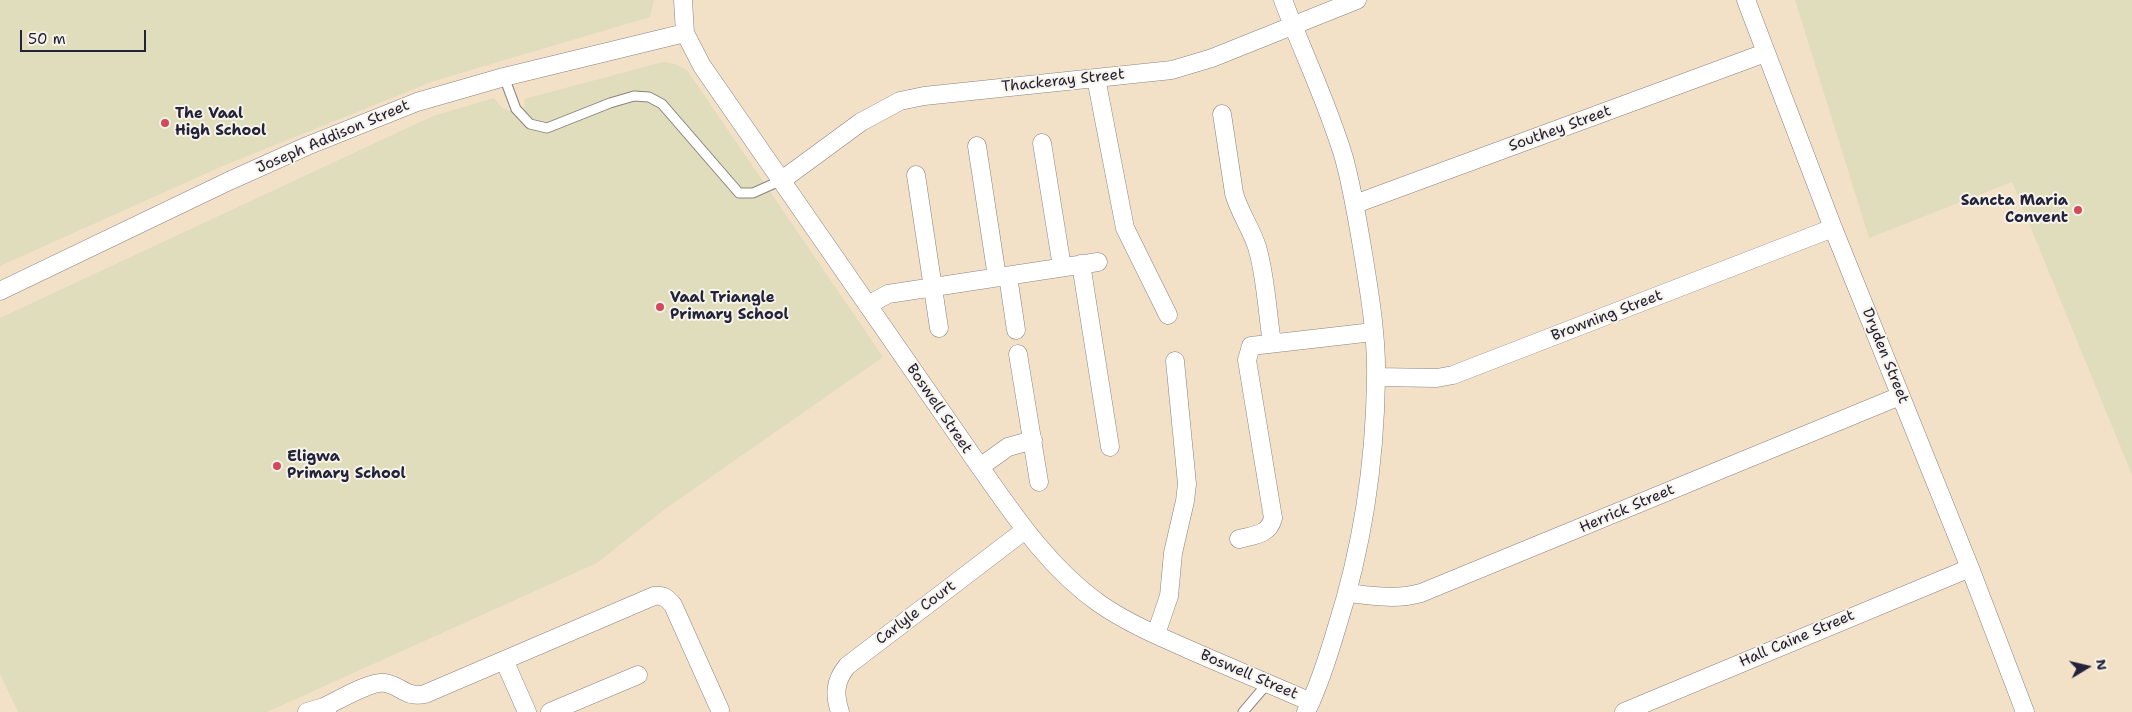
<!DOCTYPE html>
<style>
body{margin:0}
#map{position:relative;width:2132px;height:712px;overflow:hidden;background:#f3e1c7;font-family:"Shantell Sans",sans-serif}
canvas{display:block}
.north{position:absolute;left:2062px;top:642px;width:50px;height:50px;-webkit-text-stroke:4px #f7f3e8;paint-order:stroke;rotate:81deg;font-size:14px;font-weight:700;line-height:20px;text-align:center;color:#22223b}
.north::after{content:'';display:block;margin:auto;width:18px;height:22px;background:#22223b;clip-path:polygon(50% 0,100% 100%,50% 72%,0 100%)}
.scale{position:absolute;left:20px;top:30px;width:126px;height:22px;box-sizing:border-box;border:2px solid #22223b;border-top:0;padding-left:6px;font-size:15px;line-height:18px;white-space:nowrap;color:#22223b;-webkit-text-stroke:4px #f7f3e8;paint-order:stroke}
</style>
<div id="map">
<canvas width="2132" height="712"></canvas>
<div class="north">N</div>
<div class="scale">50 m</div>
</div>
<script>
const ctx = document.querySelector('canvas').getContext('2d');
ctx.lineJoin = 'round';
function paint(path, color) {
  ctx.fillStyle = color;
  ctx.fill(path, 'evenodd');
}
function strokePath(path, color, width, dash) {
  ctx.strokeStyle = color;
  ctx.lineWidth = width;
  ctx.lineCap = dash ? 'butt' : 'round';
  ctx.setLineDash(dash || []);
  ctx.stroke(path);
}
function label(font, color, halo, rows, align = 'center') {
  ctx.font = font + ' "Shantell Sans",sans-serif';
  ctx.lineWidth = 4;
  ctx.setLineDash([]);
  ctx.textBaseline = 'middle';
  ctx.strokeStyle = halo;
  ctx.fillStyle = color;
  for (const [text, x, y, turn = 0] of rows) {
    ctx.save();
    ctx.translate(x, y);
    ctx.rotate((+turn || 0) * Math.PI / 180);
    ctx.textAlign = isNaN(turn) ? turn : align;
    if (halo) ctx.strokeText(text, 0, 0);
    ctx.fillText(text, 0, 0);
    ctx.restore();
  }
}
const built = new Path2D(`
 M0,0H654L650,17L434,81L225,165L0,266Z
 M1795,0H2132V475L2012,182L1869,238Z
 M663,62L675,64L687,70L883,357L665,509L597,563L267,712H18L0,674V318L433,116L494,98L501,107L509,111L525,107L524,99Z`);
const service = new Path2D(`
 M504,77L516,109L530,124L547,128L610,103L634,96L649,97L662,104L739,193H753L782,180
 M1243,712L1267,684`);
const minor = new Path2D(`
 M683,0L685,33L702,66L980,467C1015,517 1050,569 1100,604C1132,626 1170,641 1206,657C1241,672 1276,687 1311,702
 M1283,0C1303,53 1328,104 1344,158C1352,187 1357,217 1362,247C1369,290 1377,335 1376,378C1375,464 1362,549 1336,630C1328,657 1319,686 1306,712
 M1746,0L1833,228L1970,568L2025,712
 M1096,78L1125,228L1168,315
 M1222,114L1234,193C1239,212 1251,228 1257,247C1266,277 1267,311 1272,343
 M1042,143L1062,267
 M977,146L997,277
 M916,175L939,328
 M782,180L861,122L900,101L924,96L1172,70L1212,58L1357,0
 M1355,204L1765,53
 M1081,264L1110,447
 M1008,276L1016,330
 M0,291L229,181L307,146L417,102L504,77L685,33
 M868,305L888,294L1098,262
 M1018,354L1039,482
 M1376,377L1437,378L1453,375L1833,228
 M980,467L1008,447L1033,440
 M1239,539C1254,535 1269,535 1273,518L1247,360L1251,346L1373,332
 M1348,593C1373,596 1396,600 1421,593L1900,396
 M1156,634L1169,596L1173,553L1185,501L1187,484L1175,361
 M504,660L527,712
 M324,707C337,701 372,680 385,683C402,686 405,698 425,694L654,596C664,595 667,598 673,605L720,710
 M307,712L324,707L327,712
 M550,712L638,675
 M840,712C834,694 835,681 847,666L1025,530
 M1624,712L1970,568`);
const markers = [
 [165,123,5,"#d1495b"],
 [2078,210,5,"#d1495b"],
 [660,307,5,"#d1495b"],
 [277,466,5,"#d1495b"]
];
const streetNames = [
 ["Thackeray Street",1063,81,-6],
 ["Southey Street",1560,129,-20],
 ["Joseph Addison Street",333,137,-23],
 ["Browning Street",1607,316,-21],
 ["Dryden Street",1885,356,68],
 ["Boswell Street",939,409,56],
 ["Herrick Street",1627,509,-23],
 ["Carlyle Court",916,613,-37],
 ["Hall Caine Street",1797,639,-23],
 ["Boswell Street",1249,675,23]
];
const poiNames = [
 ["The Vaal",175,114],
 ["High School",175,131],
 ["Sancta Maria",2068,201,"right"],
 ["Convent",2068,218,"right"],
 ["Vaal Triangle",670,298],
 ["Primary School",670,315],
 ["Eligwa",287,457],
 ["Primary School",287,474]
];
paint(built, '#dfddbb');
strokePath(service, '#8a8281', 11);
strokePath(minor, '#8a8281', 19);
strokePath(service, '#fff', 9);
strokePath(minor, '#fff', 18);
for (const [x, y, r, color] of markers) {
  const dot = new Path2D();
  dot.arc(x, y, r, 0, 2 * Math.PI);
  ctx.fillStyle = color;
  ctx.fill(dot);
  strokePath(dot, '#f7f3e8', 2);
}
label('15px', '#22223b', '#f7f3e8', streetNames);
label('bold 15px', '#22223b', '#f7f3e8', poiNames, 'left');
</script>
